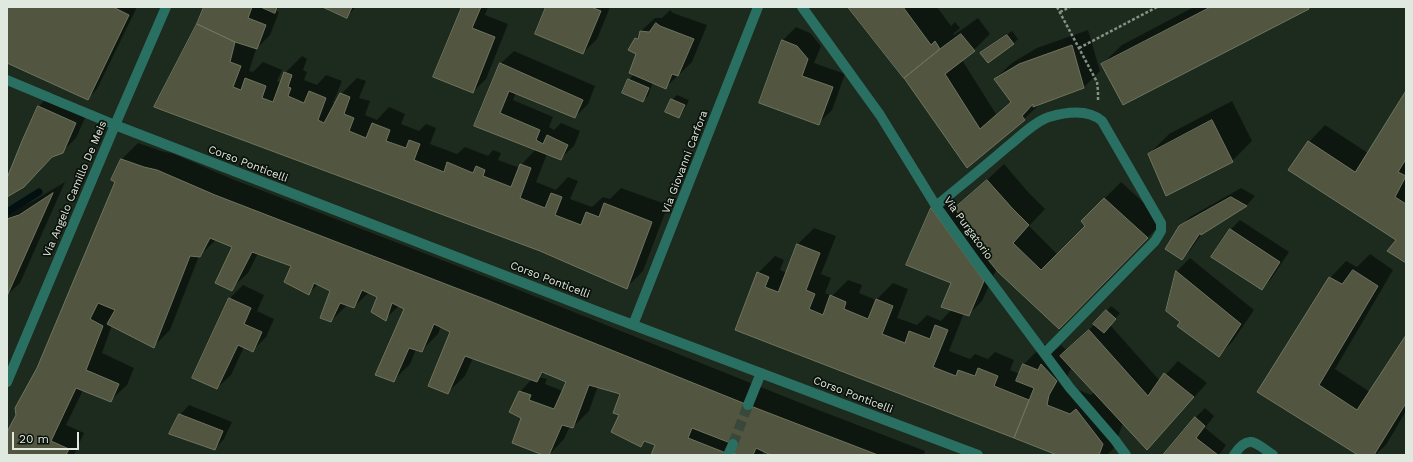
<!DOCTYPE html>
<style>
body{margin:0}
#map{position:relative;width:1413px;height:462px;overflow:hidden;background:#1c2b1d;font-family:"Work Sans",sans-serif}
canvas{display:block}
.frame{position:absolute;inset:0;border:8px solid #dfe9df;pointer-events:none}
.scale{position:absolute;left:12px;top:432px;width:67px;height:18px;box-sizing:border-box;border:2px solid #dfe9df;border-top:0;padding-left:5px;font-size:12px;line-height:14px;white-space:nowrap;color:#dfe9df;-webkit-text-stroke:3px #0b110b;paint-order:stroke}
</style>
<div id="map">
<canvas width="1413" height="462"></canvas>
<div class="frame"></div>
<div class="scale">20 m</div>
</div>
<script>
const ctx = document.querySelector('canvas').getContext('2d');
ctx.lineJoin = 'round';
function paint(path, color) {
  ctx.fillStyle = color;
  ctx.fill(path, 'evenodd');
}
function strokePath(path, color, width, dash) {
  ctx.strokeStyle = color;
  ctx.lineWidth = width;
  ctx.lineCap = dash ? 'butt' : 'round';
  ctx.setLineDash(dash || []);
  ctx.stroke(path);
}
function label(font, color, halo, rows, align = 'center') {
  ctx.font = font + ' "Work Sans",sans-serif';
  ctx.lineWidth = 3.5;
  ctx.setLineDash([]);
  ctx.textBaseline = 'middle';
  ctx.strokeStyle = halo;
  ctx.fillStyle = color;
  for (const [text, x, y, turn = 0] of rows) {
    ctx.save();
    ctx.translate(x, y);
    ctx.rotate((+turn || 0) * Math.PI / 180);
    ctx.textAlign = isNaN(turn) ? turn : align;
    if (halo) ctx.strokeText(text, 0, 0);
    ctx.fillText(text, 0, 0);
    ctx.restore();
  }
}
const shadow = new Path2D(`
 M7,7H137L97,89L88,98L7,62Z
 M205,7H279L276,11L279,12L270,35L256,49L249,71L253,72L263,62L282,70L277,81L281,83L285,73L302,56L307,59L303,70L307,72L304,80L317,85L326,75L342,81L333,103L335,104L341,94L357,78L366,81L359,98L370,101L365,115L377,120L389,107L405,114L401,124L419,131L426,124L436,128L430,144L457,154L465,147L488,156L493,150L501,153L498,160L520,168L521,165L536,149L475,126L500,64L514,51L595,86L588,104L575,117L516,93L513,100L553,117L549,127L554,130L561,123L580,131L574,146L560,159L547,154L536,182L556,190L568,177L578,181L570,199L592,207L603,197L610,199L621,188L668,205L643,271L626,288L540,250L155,107Z
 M326,7H356L347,16Z
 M463,7H488L485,15L508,24L486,79L473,92Z
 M547,7H610L597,39L583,53Z
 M849,7H937L951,26L955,22L960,28L953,34L954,35L978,18L990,34L974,50L962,60L996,114L1011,101L995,79L1012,63L1037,48L1088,30L1100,71L1084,87L1040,104L1024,119L967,167L905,77Z
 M1194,7H1310L1102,64L1122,45Z
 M670,10L673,13L707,25L692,62L666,87L653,82L648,96L643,101L629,80L634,74L638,54L629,50L641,31L655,18H662Z
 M796,27L810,33L821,46L814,63L845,74L832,110L818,124L783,40Z
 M1012,31L1018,39L1013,44L982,53Z
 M52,93L89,109L76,138L62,152L53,156L7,196V181L38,107Z
 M1406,93V262L1397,240L1309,142L1325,125L1368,153Z
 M677,95L689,100L683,112L679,117L672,100Z
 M1232,101L1252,141L1232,161L1149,154L1169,134Z
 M138,143L161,151L174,154L232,179L504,284L803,404L925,451L924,455H774L764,450L762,455H739L736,453L735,455H652L657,444L645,441L641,445L620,414L621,393L598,386L589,411L573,427L570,426L564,439L549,455H546L523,417L520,392L532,379L473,358L465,376L448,392L451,332L441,326L438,334L421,351L416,349L410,364L393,381L405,308L399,306L385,319L379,296L369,292L354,307L347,305L331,321V290L318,284L309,293L293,266L258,253L248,273L231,289L233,247L217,239L199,256L170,330L154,346L112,325L102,353L134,368L127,385L110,401L83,390L66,425L84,433L74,455H7V434L17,415L37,369L116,182L113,180L122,159ZM545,372L567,382L563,391L545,384L547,379L540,377Z
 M1004,164L1028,192L1045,209L1029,226L1058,255L1087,226L1082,221L1121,182L1164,221L1059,328L997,268L982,301L968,315L964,313L949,351L970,359L975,354L988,359L995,352L1014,360L1010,370L1020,374L1024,364L1044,344L1057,349L1061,345L1067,351L1095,324L1111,306L1120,313L1110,325L1160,381L1178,361L1207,383L1160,435L1123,423L1114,448L1107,455H1060L736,330L758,273L775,256L784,260L780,270L787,273L798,244L814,228L836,236L821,274L831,278L825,293L832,296L848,280L862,285L859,293L876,300L893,283L908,289L897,318L917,325L927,315L941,321L952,309L953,283L908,265L932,208L945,195L955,210ZM1072,367L1095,391L1091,395L1066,385L1068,374Z
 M65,182L20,283L7,295V212L33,201Z
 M1241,188L1255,196L1246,206L1203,232L1191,249L1182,259L1180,227L1190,217Z
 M1240,220L1289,252L1271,279L1262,289L1230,230Z
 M1370,254L1393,270L1335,369L1370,392L1406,337V411L1386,445L1375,455H1360L1258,391L1330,278L1346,261L1357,267Z
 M1190,258L1254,310L1232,342L1219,355L1167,310L1177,271Z
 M243,285L264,295L257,311L274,319L266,337L252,351L244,347L231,375L217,388L193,377L230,298Z
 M189,405L232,422L224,439L215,449L180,415Z
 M1205,408L1214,416L1205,428L1226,445L1219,455H1165L1195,418Z`);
const stream = new Path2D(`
 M7,212L39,192`);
const building = new Path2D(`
 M7,7H113L129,15L88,100L7,63Z
 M204,7H252L248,18L266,25L257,49L235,42L197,24Z
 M261,7H277L275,13Z
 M323,7H352L347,18Z
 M462,7H481L472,28L495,37L473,93L433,77Z
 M546,7H591L601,11L583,54L535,34Z
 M848,7H903L931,45L935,41L940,49L904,78Z
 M1211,7H1308L1309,9L1123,105L1101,64Z
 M656,23L660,26L694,39L678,76L672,74L666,89L629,73L636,54L628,50L635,38L638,39L640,31L649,32Z
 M197,24L235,42L230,62L241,66L233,87L241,90L245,78L266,86L262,98L273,102L284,72L292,75L288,87L291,88L288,96L304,103L309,91L326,98L318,120L324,123L340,93L350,97L344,114L354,118L349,131L366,138L372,123L390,130L386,141L406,148L409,140L420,144L414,160L444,172L447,162L473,173L476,166L485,170L483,176L511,187L520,164L531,168L520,198L545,208L551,193L562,197L555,215L581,225L586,212L599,217L604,203L652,222L627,289L540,251L154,107Z
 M961,34L975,51L945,74L980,129L1011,102L994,79L1019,64L1072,45L1084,88L1033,107V104L1022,116L1025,120L967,168L904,78L940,49Z
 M1007,35L1014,44L988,63L980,53Z
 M782,40L797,46L808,59L802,76L833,87L819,125L759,103Z
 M500,63L583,100L575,118L509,91L500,113L540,130L536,140L543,144L547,135L568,145L561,160L474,126Z
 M628,79L649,88L643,102L622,93Z
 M1406,91V159L1398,172L1406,176L1395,197L1406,204V263L1387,251L1396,240L1288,170L1308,141L1355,172Z
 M671,99L685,105L679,118L665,112Z
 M38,106L76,123L63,153L52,157L24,187L7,197V178L22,141Z
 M1212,120L1233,162L1166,196L1148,154Z
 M121,159L144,167L157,170L215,195L487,300L748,405L878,455H771L756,448L753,455H737L732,452L733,444L692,428L688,438L726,453V455H651L655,445L644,441L641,447L611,432L619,415L613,413L620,394L589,385L573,428L562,425L549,455H543L512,443L521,418L509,412L519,391L531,395L529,400L554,409L566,382L542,372L537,382L465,356L448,394L428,386L450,332L434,324L422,352L409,348L394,382L375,375L404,309L392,303L386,321L371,312L377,297L362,290L354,308L340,303L331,322L320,318L330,291L314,283L309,295L284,282L291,266L252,252L232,291L215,283L232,247L210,238L200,257L190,256L154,348L107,324L115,310L98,303L90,319L103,326L86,370L119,384L111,402L76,388L51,441L69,449L66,455H7V432L16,415L15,408L37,368L115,182L111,180Z
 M987,180L1012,208L1029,225L1013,243L1041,270L1085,226L1081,221L1104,198L1148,238L1059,329L998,272L985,256L955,208Z
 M53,193L7,296V219L19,215Z
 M1231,197L1247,206L1201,235L1200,233L1182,260L1165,249L1179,226Z
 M931,208L984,281L969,316L941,307L951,283L906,265Z
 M1230,229L1280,262L1262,290L1211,257Z
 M797,244L820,253L806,290L815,294L809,309L823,315L830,295L846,302L844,309L868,319L876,299L893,306L882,334L905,343L909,331L930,339L935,325L948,330L933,367L956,376L958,370L975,376L978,368L998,376L994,386L1029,400L1014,438L735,330L757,272L769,277L765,287L778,292Z
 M1353,270L1378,286L1319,385L1357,410L1406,335V403L1374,455H1358L1257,392L1329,277L1342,284Z
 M1176,271L1241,324L1219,357L1177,326L1180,322L1166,311Z
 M229,298L251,308L244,324L262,332L253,352L238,345L217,389L192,378Z
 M1106,310L1116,319L1104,333L1093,324Z
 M1089,330L1148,396L1164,373L1194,397L1147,450L1060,356Z
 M1023,364L1038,370L1041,364L1057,381L1049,395L1047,405L1070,414L1076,409L1103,444L1099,455H1057L1014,438L1034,388L1016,381Z
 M179,414L223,431L215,450L169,434Z
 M1195,417L1205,426L1196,438L1218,455H1163Z`);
const minorTunnel = new Path2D(`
 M733,444L748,405`);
const path = new Path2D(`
 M1057,7L1097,82L1098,91V100
 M1060,12L1070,7
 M1079,48L1157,7`);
const service = new Path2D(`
 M7,80L115,125
 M936,206C960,186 984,167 1007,147C1020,137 1034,122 1049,117C1066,112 1088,109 1102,121L1161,223V231L1155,241L1045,353`);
const minor = new Path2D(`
 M802,7L880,115L936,206L974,259L1070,388L1115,440L1126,455
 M115,125L604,314L978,455
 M633,325L758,7
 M748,405L761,373
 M728,455L733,444
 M1234,455C1249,432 1256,444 1273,455`);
const tertiary = new Path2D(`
 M7,382L115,125L166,7`);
const streetNames = [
 ["Via Giovanni Carfora",685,162,-69],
 ["Corso Ponticelli",248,164,21],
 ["Via Angelo Camillo De Meis",75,189,-67],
 ["Via Purgatorio",968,228,54],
 ["Corso Ponticelli",550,280,21],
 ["Corso Ponticelli",853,395,21]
];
paint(shadow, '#0007');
strokePath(stream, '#031012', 7);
paint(building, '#525540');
strokePath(building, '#70745e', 1);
strokePath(minorTunnel, '#39483a', 10, [10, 5]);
strokePath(path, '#859186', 2.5, [3, 2]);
strokePath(service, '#2a7062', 10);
strokePath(minor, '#2a7062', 10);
strokePath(tertiary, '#2a7062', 10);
label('11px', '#dfe9df', '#0b110b', streetNames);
</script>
